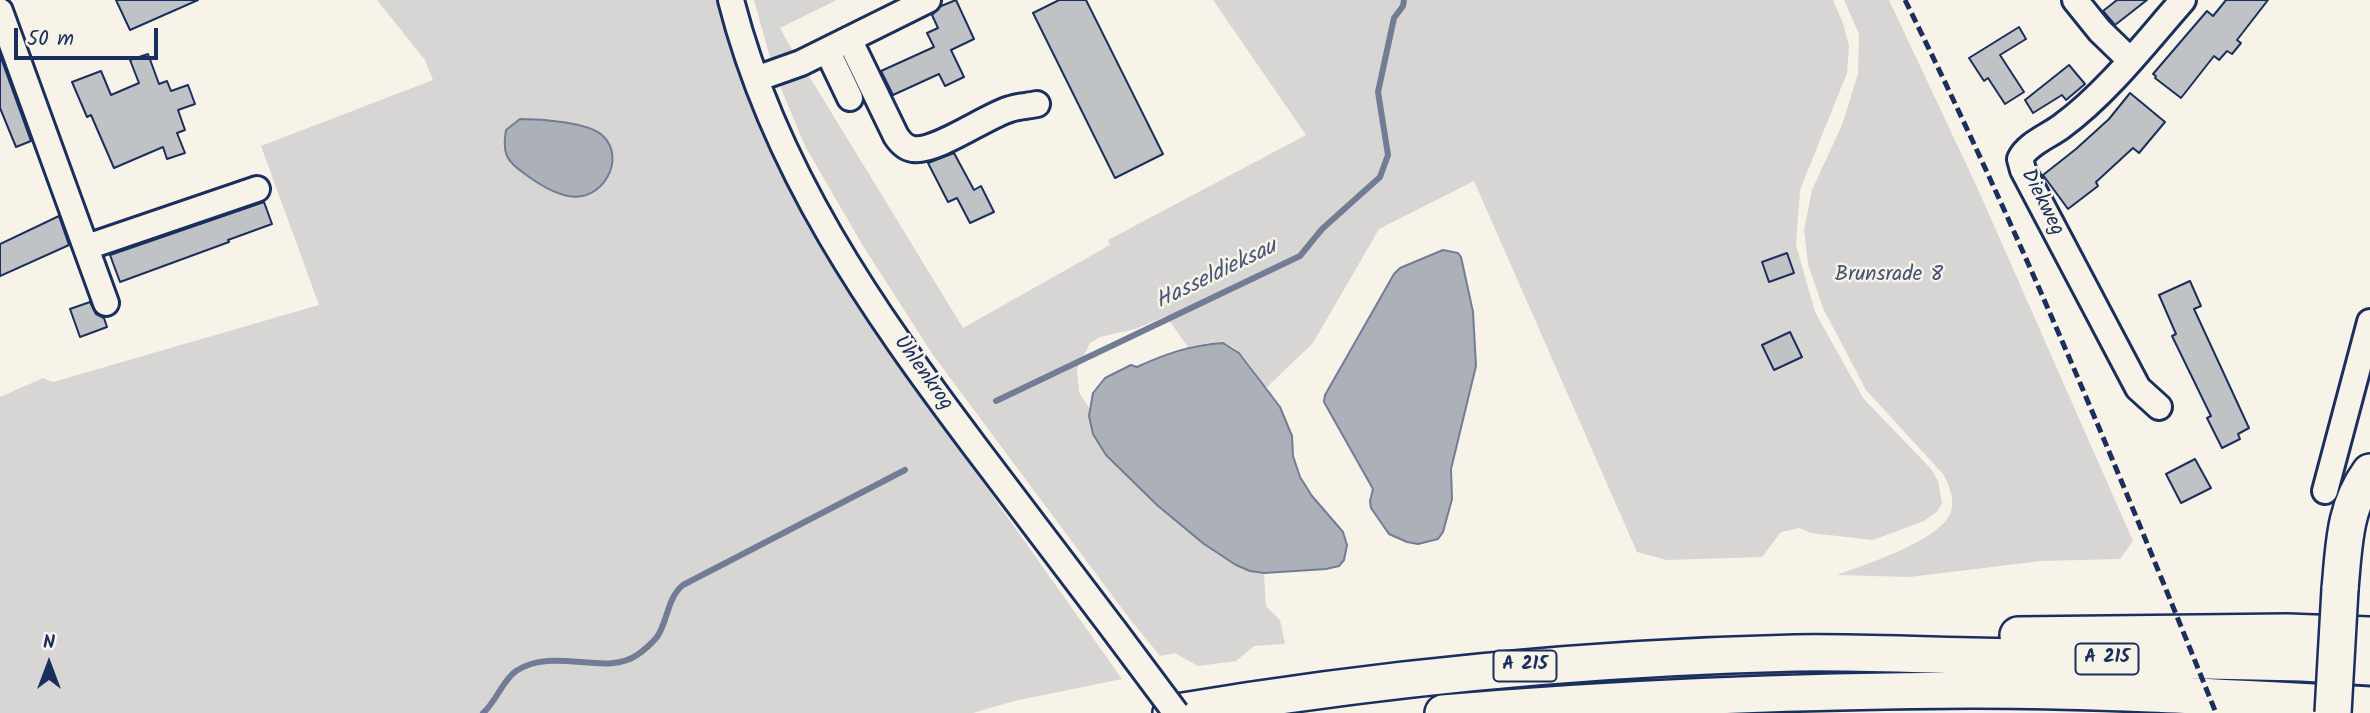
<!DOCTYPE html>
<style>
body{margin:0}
#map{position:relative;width:2370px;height:713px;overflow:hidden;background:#f7f3e8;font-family:Kalam,sans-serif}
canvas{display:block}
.north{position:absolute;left:14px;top:629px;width:70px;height:70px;-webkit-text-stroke:5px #f7f3e8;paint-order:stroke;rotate:0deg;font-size:19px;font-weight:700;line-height:28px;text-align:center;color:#1b2f5e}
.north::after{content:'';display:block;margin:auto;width:24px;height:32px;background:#1b2f5e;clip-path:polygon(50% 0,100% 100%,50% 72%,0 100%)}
.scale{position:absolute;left:14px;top:28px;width:144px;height:32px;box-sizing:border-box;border:4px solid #1b2f5e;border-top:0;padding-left:9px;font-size:21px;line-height:24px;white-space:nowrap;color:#1b2f5e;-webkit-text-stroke:5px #f7f3e8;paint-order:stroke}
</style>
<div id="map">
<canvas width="2370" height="713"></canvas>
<div class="north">N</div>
<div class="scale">50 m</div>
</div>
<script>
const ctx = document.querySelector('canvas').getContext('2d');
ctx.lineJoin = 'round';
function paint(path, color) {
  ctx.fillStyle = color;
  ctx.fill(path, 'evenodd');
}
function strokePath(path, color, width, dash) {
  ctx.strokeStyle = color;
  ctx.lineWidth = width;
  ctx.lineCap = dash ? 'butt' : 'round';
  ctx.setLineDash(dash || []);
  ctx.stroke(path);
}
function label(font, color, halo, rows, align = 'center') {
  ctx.font = font + ' Kalam,sans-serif';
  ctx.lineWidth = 5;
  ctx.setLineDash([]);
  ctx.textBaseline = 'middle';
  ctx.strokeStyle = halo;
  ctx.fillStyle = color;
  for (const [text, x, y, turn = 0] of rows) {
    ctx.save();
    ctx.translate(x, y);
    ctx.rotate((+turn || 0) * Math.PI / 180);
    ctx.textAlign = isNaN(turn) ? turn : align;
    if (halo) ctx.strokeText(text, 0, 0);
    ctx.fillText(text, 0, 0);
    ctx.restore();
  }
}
const green = new Path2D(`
 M377,0H718C745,103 792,204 849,293L1122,679L1014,701L973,713H0V397L43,378L53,382L319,305L261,146L433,80L425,60ZM541,119L536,182L511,164L503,146Z
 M754,0H837L780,28L796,57L771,61Z
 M1213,0H1833L1843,23L1849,46L1847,73L1800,190L1796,245L1815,312L1863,398L1931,469L1938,481L1942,503L1937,512L1924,521L1873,540L1811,533L1799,528L1781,532L1762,557L1667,560L1637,552L1474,181L1379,229L1313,343L1266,388C1255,374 1242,346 1222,343C1212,342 1198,345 1188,347L1166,316L1135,329L1100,337L1090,343L1077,369L1079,392L1089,408L1093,434L1106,455L1157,505L1204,544L1236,565L1250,571L1264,573L1266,606L1280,620L1285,644L1254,646L1236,661L1198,666L1175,653L1160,656L1129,618L933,355L863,246L805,146L780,86L806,71L963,328L1110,245L1108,240L1306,135Z
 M1844,0H1889L1977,187L2133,541L2120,559L2041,561L1910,577L1837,575C1864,565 1943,540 1951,511C1955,499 1949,485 1943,474L1866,390L1823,308L1808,264L1804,230L1812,190L1842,125L1858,74L1859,34Z`);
const water = new Path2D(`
 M520,119C540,119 589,122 603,136C627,159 602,203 568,196C554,193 537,183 525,174C506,161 502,153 506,130Z
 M1443,250L1458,253L1461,257L1473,312L1476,366L1451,469L1452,499L1443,532L1438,539L1418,544L1407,542L1389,534L1371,508L1370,501L1373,489L1324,402L1325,395L1394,274L1400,268Z
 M1223,343L1239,353L1280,407L1292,436L1293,456L1300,477L1312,496L1343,532L1347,545L1344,560L1339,566L1326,569L1264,573L1250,571L1236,565L1204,544L1157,505L1106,455L1093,434L1089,416L1093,393L1105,378L1131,365L1137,367C1165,354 1191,345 1223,343Z`);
const stream = new Path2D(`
 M996,401L1300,256L1322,229L1380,177L1388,155L1378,92L1394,18L1403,6L1404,0
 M483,713C496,702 502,681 516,671C553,646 606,677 637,655C643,651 652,643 657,637C668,621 667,598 683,585L905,470`);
const building = new Path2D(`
 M116,0H198L130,30Z
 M956,0L974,39L951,50L964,77L945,86L939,74L893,95L881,71L934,47L927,33L938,28L932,15L941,6Z
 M1059,0H1086L1163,154L1115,178L1033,13Z
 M2117,0H2147L2115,25L2103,11Z
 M2226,0H2268L2237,40L2241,43L2232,54L2227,51L2219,60L2214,56L2181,98L2155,78L2156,76L2153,74L2207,11L2213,16Z
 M2019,27L2026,39L2000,55L2024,92L2005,104L1988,78L1984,81L1969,58Z
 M148,54L159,84L167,81L171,91L188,85L195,104L178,110L185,130L177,133L185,153L167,159L163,147L114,168L91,115L87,117L72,82L101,71L111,95L139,83L130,60Z
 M0,55L31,141L16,147L0,108Z
 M2069,65L2085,84L2066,100L2062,95L2033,113L2025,100Z
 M2130,93L2165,122L2139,153L2133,148L2096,182L2098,186L2068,209L2043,175L2076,149L2109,119Z
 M954,153L974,190L981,186L994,212L970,223L957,198L948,202L928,163Z
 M264,202L272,224L228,240L229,242L120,282L110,255Z
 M59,216L69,245L0,276V244Z
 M1787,253L1794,273L1769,282L1762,262Z
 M2190,281L2201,306L2194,309L2249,428L2238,434L2240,439L2222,448L2207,418L2211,416L2172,336L2176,334L2159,295Z
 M90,302L96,314L104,318L107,327L80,337L70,309Z
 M1790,332L1802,357L1774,370L1762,345Z
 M2195,459L2211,488L2181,503L2166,474Z`);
const minor = new Path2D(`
 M731,0C774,170 872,310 976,448C1022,508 1068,569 1114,630
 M2075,0L2100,31L2130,60
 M0,11L106,303
 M849,39L896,136C900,142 905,148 913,149C935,153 986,116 1010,109C1018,106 1029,106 1037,104
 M827,50L850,98
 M756,79L801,63L928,0
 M87,247L257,189
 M2159,407L2138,388L2023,170L2020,159C2027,144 2049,136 2062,126C2108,92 2145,43 2183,0
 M2325,491L2370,322`);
const highway = new Path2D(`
 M2340,589C2344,546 2344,507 2370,472
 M2018,635L2287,632L2370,635
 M1171,713C1378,678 1584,658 1795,653C1854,652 1913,655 1972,656C2082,659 2192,661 2302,663L2370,667
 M1443,713C1619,698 1796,691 1973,690C2105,690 2238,698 2370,705`);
const rail = new Path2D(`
 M1905,0C2020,232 2119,472 2216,713`);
const minorBridge = new Path2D(`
 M1114,630L1176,713`);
const highwayBridge = new Path2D(`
 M2333,713L2340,589`);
const shields = [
 [2107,659,63],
 [1525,666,63]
];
const shieldNames = [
 ["A 215",2107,659],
 ["A 215",1525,666]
];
const streetNames = [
 ["Diekweg",2041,203,63],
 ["Uhlenkrog",922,374,54]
];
const parkNames = [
 ["Brunsrade 8",1889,276]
];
const waterNames = [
 ["Hasseldieksau",1217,276,-26]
];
paint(green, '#d7d6d4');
paint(water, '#acb0b9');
strokePath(water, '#727c95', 2);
strokePath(stream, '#727c95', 6);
paint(building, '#c0c3c5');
strokePath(building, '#1b2f5e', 2);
strokePath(minor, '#1b2f5e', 30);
strokePath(highway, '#1b2f5e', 40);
strokePath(minor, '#f7f3e8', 24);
strokePath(highway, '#f7f3e8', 35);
strokePath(rail, '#1b2f5e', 5, [10, 5]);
strokePath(minorBridge, '#1b2f5e', 30, []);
strokePath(highwayBridge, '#1b2f5e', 40, []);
strokePath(minorBridge, '#f7f3e8', 24);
strokePath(highwayBridge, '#f7f3e8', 35);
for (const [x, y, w] of shields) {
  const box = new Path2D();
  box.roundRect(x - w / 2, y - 15.5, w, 31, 5);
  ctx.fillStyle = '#f7f3e8';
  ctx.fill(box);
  strokePath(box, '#1b2f5e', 2);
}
label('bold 19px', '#1b2f5e', null, shieldNames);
label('21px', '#1b2f5e', '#f7f3e8', streetNames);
label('21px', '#415076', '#f7f3e8', parkNames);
label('italic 23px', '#465679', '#f7f3e8', waterNames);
</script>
